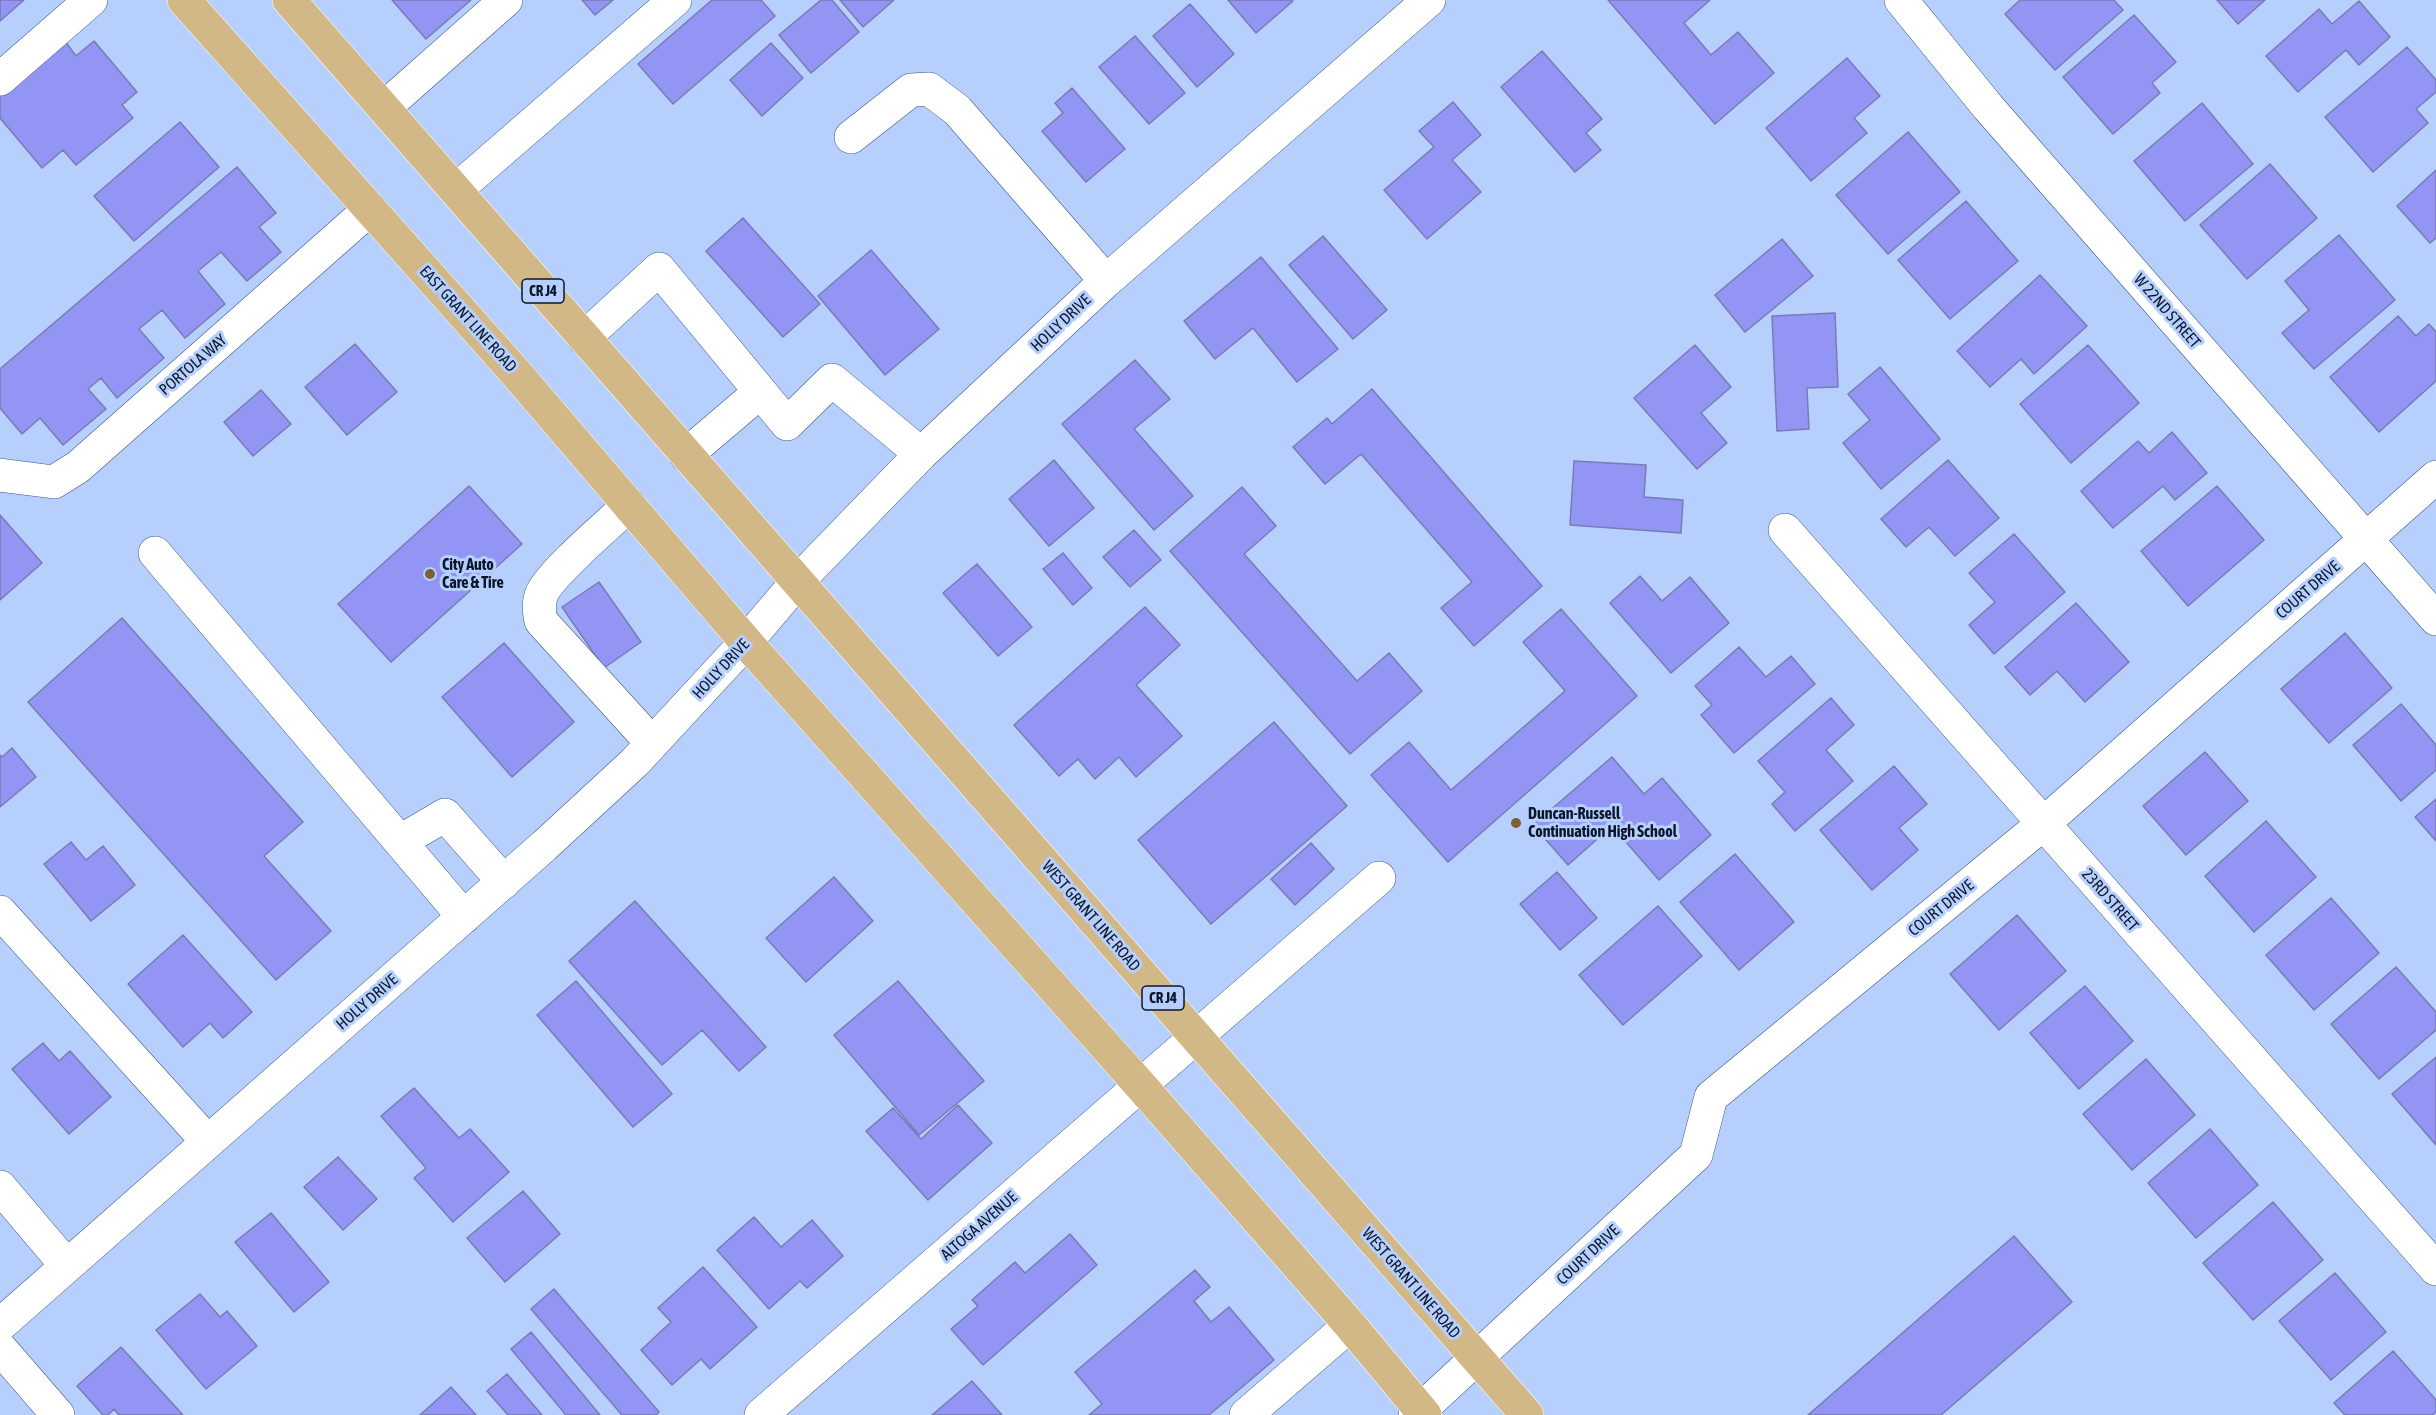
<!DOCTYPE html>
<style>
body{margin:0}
canvas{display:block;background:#b6cffc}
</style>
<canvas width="2436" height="1415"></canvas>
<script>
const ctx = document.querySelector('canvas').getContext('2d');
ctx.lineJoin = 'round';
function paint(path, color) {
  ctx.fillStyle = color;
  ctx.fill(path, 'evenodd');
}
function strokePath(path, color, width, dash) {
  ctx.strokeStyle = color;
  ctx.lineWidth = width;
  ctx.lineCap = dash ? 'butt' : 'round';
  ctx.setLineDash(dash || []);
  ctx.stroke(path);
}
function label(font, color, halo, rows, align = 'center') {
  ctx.font = font + ' "Asap Condensed",sans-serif';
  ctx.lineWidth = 6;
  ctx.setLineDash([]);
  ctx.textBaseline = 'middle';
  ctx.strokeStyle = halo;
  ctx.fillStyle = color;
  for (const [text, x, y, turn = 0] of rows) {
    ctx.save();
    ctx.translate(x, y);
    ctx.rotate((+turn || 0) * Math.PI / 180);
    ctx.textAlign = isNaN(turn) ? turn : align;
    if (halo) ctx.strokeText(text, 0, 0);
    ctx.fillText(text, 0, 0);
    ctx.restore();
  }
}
const building = new Path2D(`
 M0,0H24L0,21Z
 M392,0H471L426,39Z
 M582,0H613L595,15Z
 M712,0H761L775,16L673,104L638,64Z
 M821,0H832L859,32L811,73L779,35Z
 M840,0H894L863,27Z
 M1228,0H1292L1293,1L1256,33Z
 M1608,0H1710L1684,23L1711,55L1738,32L1774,73L1715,124Z
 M2020,0H2114L2123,10L2055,70L2005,14Z
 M2217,0H2265L2238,24Z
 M2359,1L2390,37L2359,65L2346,50L2298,92L2266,56L2319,9L2332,24Z
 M1190,4L1234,54L1197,87L1153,36Z
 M2134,15L2176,62L2152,83L2160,93L2113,134L2063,77Z
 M1135,36L1185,93L1149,124L1099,67Z
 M65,41L76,56L94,41L137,92L122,105L133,118L76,165L63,150L42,168L0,118V95Z
 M771,43L803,78L762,116L730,80Z
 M2407,47L2436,80V92L2416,109L2428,123L2373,172L2325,117Z
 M1542,51L1602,119L1586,133L1601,150L1575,172L1501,87Z
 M1847,58L1880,96L1854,118L1867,133L1811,181L1766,128Z
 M1072,88L1125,149L1086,182L1042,131L1063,113L1055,103Z
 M1453,102L1481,135L1452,160L1481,192L1427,239L1384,190L1434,147L1419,131Z
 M2202,103L2253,164L2185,221L2134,161Z
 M180,122L219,167L134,241L94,196Z
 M1908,132L1960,192L1888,254L1836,195Z
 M2270,164L2317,218L2247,279L2200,225Z
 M237,167L276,213L259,227L281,252L247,281L221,252L198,271L225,304L185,338L162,310L139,329L164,358L117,398L101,378L88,389L106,409L63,445L40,418L22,434L0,408V369Z
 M2436,170V238L2430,243L2397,206Z
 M1966,201L2018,261L1950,319L1898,260Z
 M743,218L820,304L783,337L706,251Z
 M2339,235L2395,300L2314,369L2282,333L2309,310L2285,281Z
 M1323,236L1387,310L1353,339L1289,265Z
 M1782,239L1813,276L1745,332L1715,295Z
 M871,250L939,329L885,375L818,296Z
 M1261,257L1338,349L1297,382L1253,328L1215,359L1184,321Z
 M2040,275L2087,326L2034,374L2021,359L1990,387L1957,351Z
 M1835,313L1838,387L1807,388L1809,429L1777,431L1772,316Z
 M2398,316L2416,336L2429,324L2436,332V381L2379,432L2330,377Z
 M355,344L397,392L347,435L305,387Z
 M1695,345L1731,387L1701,413L1727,443L1697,469L1634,398Z
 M2088,345L2139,403L2071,463L2020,404Z
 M1135,360L1170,399L1134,429L1193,496L1154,530L1062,424Z
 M1880,367L1940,439L1881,489L1843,443L1870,420L1848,394Z
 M1372,389L1542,586L1474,646L1441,608L1472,582L1361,454L1325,484L1293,447L1327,418L1332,424Z
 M261,390L291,424L253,456L224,422Z
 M2172,432L2207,473L2175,500L2163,486L2113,528L2081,491L2138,441L2149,453Z
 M1054,460L1094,508L1049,546L1009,499Z
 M1948,460L1999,518L1955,556L1929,527L1906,547L1881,519Z
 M1574,461L1646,465L1644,497L1683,500L1681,533L1570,525Z
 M469,486L522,544L391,662L338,604Z
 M2217,486L2264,540L2188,606L2141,551Z
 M1242,487L1276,526L1244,554L1357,681L1389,653L1422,691L1350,754L1170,551Z
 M0,515L42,563L0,600Z
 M1134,530L1161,560L1130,587L1103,557Z
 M2014,534L2065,592L1994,654L1969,625L1995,602L1969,573Z
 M1063,553L1092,588L1073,605L1043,569Z
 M977,564L1032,627L998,656L943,593Z
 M1640,576L1662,601L1690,577L1729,623L1671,673L1610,603Z
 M599,582L641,642L604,668L562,607Z
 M2076,603L2129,662L2085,702L2057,671L2030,695L2005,667Z
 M1145,607L1180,645L1136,685L1182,736L1136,777L1119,757L1095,779L1078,759L1059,776L1014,725Z
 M1561,609L1637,696L1448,862L1371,775L1409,742L1451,790L1565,691L1523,642Z
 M122,618L303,822L264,856L331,931L276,980L28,702Z
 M2345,633L2392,688L2329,743L2281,689Z
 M504,643L574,722L512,777L442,697Z
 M1739,647L1766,677L1791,656L1815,684L1734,753L1701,715L1712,705L1695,686Z
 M1831,698L1854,725L1826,750L1853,781L1795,831L1772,804L1785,792L1758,761Z
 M2401,704L2436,745V770L2401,801L2353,745Z
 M1274,722L1347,806L1211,924L1138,840Z
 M12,748L36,777L0,807V755L2,757Z
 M2205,752L2248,801L2186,855L2143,806Z
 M1612,757L1644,794L1662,778L1711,835L1659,880L1612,826L1568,865L1533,825Z
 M1894,766L1927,804L1899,828L1918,850L1872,890L1820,830Z
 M2436,799V841L2415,817Z
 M2266,821L2316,877L2254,932L2205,876Z
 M71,842L86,860L103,846L135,885L91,921L44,864Z
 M1311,843L1334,869L1295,905L1271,879Z
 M1735,854L1794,922L1739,970L1680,902Z
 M1557,872L1597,918L1560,950L1520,904Z
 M834,877L873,921L806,982L766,938Z
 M2331,898L2379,953L2314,1010L2266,955Z
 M635,901L766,1047L739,1071L702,1030L662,1065L569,961Z
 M1658,906L1702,956L1623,1025L1579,975Z
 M2017,915L2066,971L1999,1030L1950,974Z
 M183,935L252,1012L223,1038L210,1023L183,1047L128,984Z
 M2396,967L2436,1012V1030L2379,1079L2331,1024Z
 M576,981L672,1094L633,1127L537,1015Z
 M898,981L984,1081L919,1135L834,1035Z
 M2085,986L2133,1041L2079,1089L2030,1033Z
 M43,1043L59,1061L70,1051L111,1097L69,1134L12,1069Z
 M2436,1057V1145L2392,1094Z
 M2146,1059L2195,1115L2132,1170L2083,1114Z
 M414,1088L459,1138L470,1129L509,1172L453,1222L414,1178L426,1168L381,1116Z
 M958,1105L992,1143L928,1200L866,1131L893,1108L921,1139Z
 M2210,1129L2258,1185L2196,1238L2148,1183Z
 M338,1157L377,1199L343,1230L304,1187Z
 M523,1191L560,1234L505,1282L467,1238Z
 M2273,1202L2323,1260L2253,1320L2203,1263Z
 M271,1213L329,1282L294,1312L235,1242Z
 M754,1217L781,1247L812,1220L843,1256L807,1288L800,1281L769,1309L717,1250Z
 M1070,1234L1097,1265L983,1365L951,1329L978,1306L972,1300L1015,1262L1025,1273Z
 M2014,1236L2072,1302L1941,1415H1808Z
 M703,1267L757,1327L710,1369L701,1359L672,1385L641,1350L671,1322L658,1308Z
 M1195,1270L1210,1287L1194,1301L1211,1322L1229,1307L1274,1360L1209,1415H1089L1102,1404L1075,1372Z
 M2335,1273L2386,1332L2331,1380L2279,1321Z
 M554,1289L659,1412L656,1415H622L531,1309Z
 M200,1294L220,1317L227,1311L257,1346L206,1389L156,1330Z
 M531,1332L600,1415H566L511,1349Z
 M121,1347L183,1415H119L114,1409L108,1415H103L77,1386Z
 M2393,1351L2436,1400V1412L2432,1415H2345L2334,1403Z
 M507,1374L542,1415H508L487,1391Z
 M972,1381L1002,1415H932Z
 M451,1387L476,1415H420Z`);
const minor = new Path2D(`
 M1901,0L1988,107L2436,619
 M0,79L91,0
 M384,108L506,0
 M851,137L911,90L929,89L957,110L1106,281
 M456,190L675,0
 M584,338L659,269L787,424L832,380L921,454
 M686,455L760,392
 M0,475L54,482L78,467L370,209
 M629,505C608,525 554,570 542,593C538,603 539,611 541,621L652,743
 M1785,530L2436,1269
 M155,553L464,917
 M401,841L445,815L504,882
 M0,912L208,1142
 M0,1187L67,1266
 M0,1325L544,846L635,762L746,642L797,582L921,454L1106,281L1429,0
 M0,1348L58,1415
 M761,1415L1379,878
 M1246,1415L1350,1325
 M1415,1415L1696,1155L1711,1097L2043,824L2436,477`);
const major = new Path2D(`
 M184,0L515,372L746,642L1141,1086L1350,1325L1425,1415
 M289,0L1527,1415`);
const markers = [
 [430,574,6,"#7b6133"],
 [1516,823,6,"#7b6133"]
];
const shields = [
 [543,291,42],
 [1163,998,42]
];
const shieldNames = [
 ["CR J4",543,291],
 ["CR J4",1163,998]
];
const streetNames = [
 ["W 22ND STREET",2167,311,49],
 ["EAST GRANT LINE ROAD",468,319,48],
 ["HOLLY DRIVE",1061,323,-43],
 ["PORTOLA WAY",193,365,-41],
 ["COURT DRIVE",2308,590,-41],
 ["HOLLY DRIVE",721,669,-47],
 ["23RD STREET",2110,900,49],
 ["COURT DRIVE",1941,908,-39],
 ["WEST GRANT LINE ROAD",1091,916,49],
 ["HOLLY DRIVE",367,1002,-41],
 ["ALTOGA AVENUE",979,1226,-41],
 ["COURT DRIVE",1588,1255,-43],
 ["WEST GRANT LINE ROAD",1411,1283,49]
];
const poiNames = [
 ["City Auto",442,565],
 ["Care & Tire",442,583],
 ["Duncan-Russell",1528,814],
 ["Continuation High School",1528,832]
];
paint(building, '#9395f4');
strokePath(building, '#797bb4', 1.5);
strokePath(minor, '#3b5687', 34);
strokePath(major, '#fff', 34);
strokePath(minor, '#fff', 33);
strokePath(major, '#d1b886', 33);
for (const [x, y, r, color] of markers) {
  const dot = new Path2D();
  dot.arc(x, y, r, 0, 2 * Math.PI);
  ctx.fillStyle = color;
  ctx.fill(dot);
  strokePath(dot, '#b6cffc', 2);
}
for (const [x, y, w] of shields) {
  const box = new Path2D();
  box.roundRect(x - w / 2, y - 12, w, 24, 4.5);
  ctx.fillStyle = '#b6cffc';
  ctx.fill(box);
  strokePath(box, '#0b162a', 1.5);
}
label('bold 15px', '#0b162a', null, shieldNames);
label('16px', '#0b162a', '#b6cffc', streetNames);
label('bold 16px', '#0b162a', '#b6cffc', poiNames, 'left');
</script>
